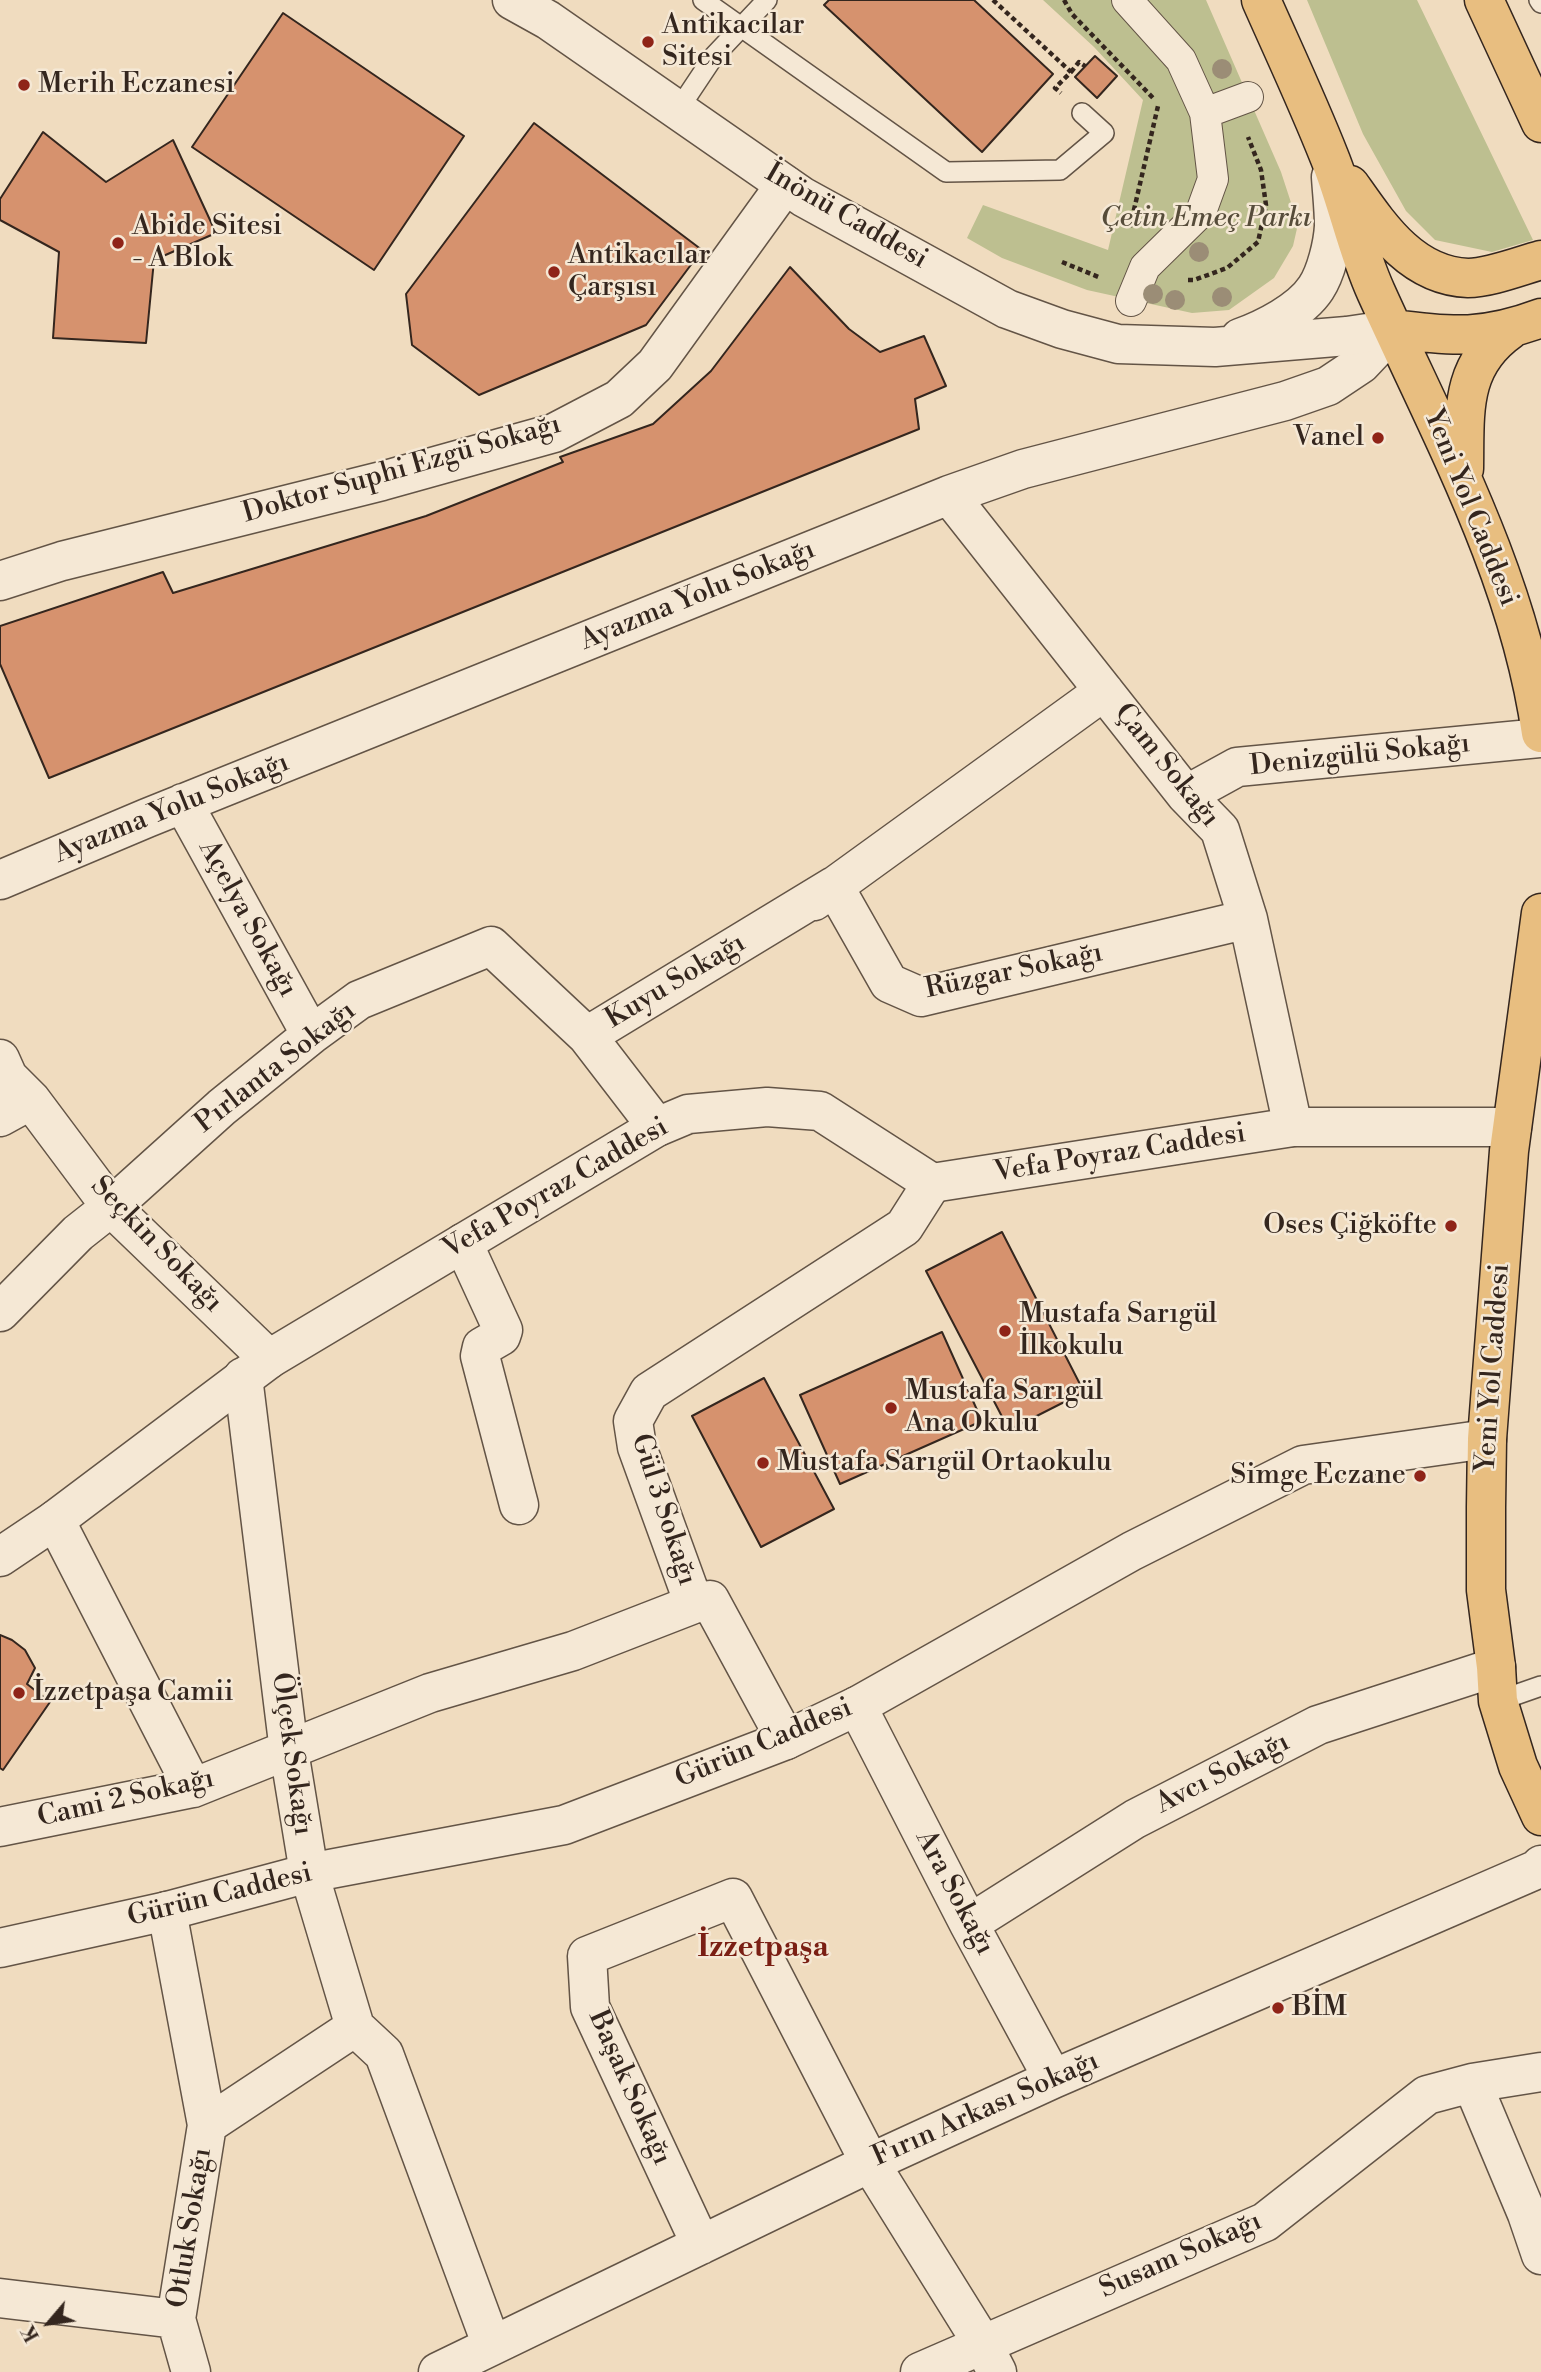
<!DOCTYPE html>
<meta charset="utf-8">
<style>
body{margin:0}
#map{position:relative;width:1541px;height:2372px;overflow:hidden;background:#f0dcbf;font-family:"Libre Bodoni",serif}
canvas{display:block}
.north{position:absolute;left:14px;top:2288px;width:70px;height:70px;-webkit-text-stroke:5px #f5e8d5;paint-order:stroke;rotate:241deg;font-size:19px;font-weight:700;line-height:28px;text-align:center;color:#34261e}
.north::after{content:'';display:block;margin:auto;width:24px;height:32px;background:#34261e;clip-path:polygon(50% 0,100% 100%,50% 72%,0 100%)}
</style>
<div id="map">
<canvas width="1541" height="2372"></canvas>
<div class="north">K</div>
</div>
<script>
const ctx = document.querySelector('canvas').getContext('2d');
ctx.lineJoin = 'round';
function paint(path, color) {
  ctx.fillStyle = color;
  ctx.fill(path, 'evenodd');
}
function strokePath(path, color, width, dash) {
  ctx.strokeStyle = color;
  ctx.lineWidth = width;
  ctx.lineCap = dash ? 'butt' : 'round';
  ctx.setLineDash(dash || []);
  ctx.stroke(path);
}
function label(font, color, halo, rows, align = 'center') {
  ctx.font = font + ' "Libre Bodoni",serif';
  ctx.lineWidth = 5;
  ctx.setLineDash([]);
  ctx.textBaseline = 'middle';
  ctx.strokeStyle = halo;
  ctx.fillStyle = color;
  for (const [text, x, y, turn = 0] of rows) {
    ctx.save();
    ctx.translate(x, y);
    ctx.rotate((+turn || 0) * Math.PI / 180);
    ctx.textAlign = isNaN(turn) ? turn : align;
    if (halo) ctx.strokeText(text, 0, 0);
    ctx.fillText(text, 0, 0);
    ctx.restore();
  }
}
const green = new Path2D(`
 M1043,0H1206L1281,172L1298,224L1293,246L1274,278L1229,310L1192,313L1087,290L1002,258L967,238L983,205L1108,250L1143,100L1094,47Z
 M1307,0H1417L1533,240L1492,252L1435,240L1406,211L1363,134Z`);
const building = new Path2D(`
 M829,0H974L1053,74L982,152L824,5Z
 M283,13L464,136L374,270L192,147Z
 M1095,56L1117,76L1097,98L1075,77Z
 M534,123L702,250L646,325L479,395L412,345L406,294Z
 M43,132L106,182L173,140L216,233L154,260L146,343L53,338L59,252L0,220V199Z
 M790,267L849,329L880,352L924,336L946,386L915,399L919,429L49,778L0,664V626L163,572L173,593L426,516L563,462L560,457L653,424L711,371Z
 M1002,1232L1084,1392L1009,1430L926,1271Z
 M942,1332L982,1421L840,1484L800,1395Z
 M764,1378L834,1509L761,1547L692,1416Z
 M0,1635L12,1640L25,1650L35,1668L27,1684L50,1702L3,1770L0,1768Z`);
const path = new Path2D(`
 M993,0L1071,72L1055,88L1061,93
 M1064,0L1072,14L1154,99
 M1071,72L1079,62L1085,66
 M1130,227L1158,106
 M1062,262L1101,278
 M1188,280H1194L1227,268L1258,242L1266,205L1261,170L1248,137`);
const service = new Path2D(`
 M703,0L946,172L1060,170L1104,133L1082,113
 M1539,0L1541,3
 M678,110L714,56L767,0
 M1498,1701L1541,1686`);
const pedestrian = new Path2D(`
 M1127,0L1181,60L1205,113L1213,179L1201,212L1145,267L1131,301
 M1205,113L1248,97`);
const minor = new Path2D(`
 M949,495L1186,795L1220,830L1248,919L1293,1127
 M0,581L62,561L382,481L554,433L619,399L655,365L785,185
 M1186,795L1237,767L1541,738
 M183,803L311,1035
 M0,880L147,818L949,495L1023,469L1285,401L1328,386L1361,364L1394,329
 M814,901L1104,691
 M587,1036L834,886L889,983L921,997L1248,919
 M0,1059L8,1077L31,1100L111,1207L269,1359
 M0,1117L31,1100
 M463,1243L503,1330L501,1336L482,1347L480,1356L519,1505
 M0,1312L78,1233L111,1207L222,1107L311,1035L359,1000L491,946L587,1036L657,1127
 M243,1377L289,1751L309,1873L355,2027L384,2054L492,2346
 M55,1520L193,1788
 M857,1706L969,1924L1053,2079
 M786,1740L710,1600L694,1604L637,1447L633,1421L649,1392L904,1227L932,1183
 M0,1827L193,1788L430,1693L573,1651L694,1604
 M167,1911L207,2125L176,2319L191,2372
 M969,1924L1135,1819L1318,1725L1496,1667
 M1472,2083L1527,2214L1541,2255
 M207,2125L355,2027
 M701,2245L590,2007L587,1956L733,1898L870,2163L982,2343L997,2372
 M0,2298L176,2319
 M438,2372L870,2163L1053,2079L1540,1868L1541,1865
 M920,2372L1265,2222L1427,2095L1472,2083L1541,2072`);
const tertiary = new Path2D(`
 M512,0L548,20L803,197L1007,309L1062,329L1118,344L1215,347L1347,336L1394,329
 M1240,338C1265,329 1301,311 1316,288C1326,273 1333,244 1334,226C1334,210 1332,193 1331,177
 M0,1557L55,1520L269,1359L657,1127L688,1114L767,1107L820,1111L932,1183L1293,1127H1512
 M0,1948L167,1911L309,1873L564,1825L786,1740L857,1706L1132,1551L1303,1465L1487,1439`);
const primary = new Path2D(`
 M1261,0C1284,52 1308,103 1329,156C1347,200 1356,248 1376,292C1440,434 1519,576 1541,733
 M1350,185C1379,226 1411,276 1468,278C1489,278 1520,266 1541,260
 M1394,329C1453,337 1485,339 1541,318
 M1464,469C1465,413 1459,366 1510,330
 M1541,913L1509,1151L1487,1439L1486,1507V1590L1496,1667L1498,1701L1518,1766L1541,1816`);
const trunk = new Path2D(`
 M1484,0L1541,123`);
const trees = [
 [1222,69],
 [1199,252],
 [1153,294],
 [1222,297],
 [1175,300]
];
const markers = [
 [648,42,7,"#8f2418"],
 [24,85,7,"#8f2418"],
 [118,243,7,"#8f2418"],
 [554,272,7,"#8f2418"],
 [1378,438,7,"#8f2418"],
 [1451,1226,7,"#8f2418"],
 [1005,1331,7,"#8f2418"],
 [891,1408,7,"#8f2418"],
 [763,1463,7,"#8f2418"],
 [1420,1476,7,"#8f2418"],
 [19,1693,7,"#8f2418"],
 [1278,2008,7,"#8f2418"]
];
const poiNames = [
 ["Antikacılar",662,26],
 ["Sitesi",662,58],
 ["Merih Eczanesi",38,85],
 ["Abide Sitesi",132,227],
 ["- A Blok",132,259],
 ["Antikacılar",568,256],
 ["Çarşısı",568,288],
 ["Vanel",1364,438,"right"],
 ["Oses Çiğköfte",1437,1226,"right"],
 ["Mustafa Sarıgül",1019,1315],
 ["İlkokulu",1019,1347],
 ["Mustafa Sarıgül",905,1392],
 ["Ana Okulu",905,1424],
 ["Mustafa Sarıgül Ortaokulu",777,1463],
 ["Simge Eczane",1406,1476,"right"],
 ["İzzetpaşa Camii",33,1693],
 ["BİM",1292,2008]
];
const streetNames = [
 ["İnönü Caddesi",846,217,30],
 ["Doktor Suphi Ezgü Sokağı",402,470,-16],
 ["Yeni Yol Caddesi",1470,508,68],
 ["Ayazma Yolu Sokağı",698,596,-22],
 ["Denizgülü Sokağı",1360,756,-6],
 ["Çam Sokağı",1166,766,51],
 ["Ayazma Yolu Sokağı",172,809,-22],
 ["Açelya Sokağı",247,919,61],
 ["Rüzgar Sokağı",1014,972,-12],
 ["Kuyu Sokağı",676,982,-31],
 ["Pırlanta Sokağı",276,1068,-38],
 ["Vefa Poyraz Caddesi",1120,1154,-9],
 ["Vefa Poyraz Caddesi",556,1189,-30],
 ["Seçkin Sokağı",156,1245,46],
 ["Yeni Yol Caddesi",1494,1368,-86],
 ["Gül 3 Sokağı",663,1510,72],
 ["Gürün Caddesi",764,1744,-23],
 ["Ölçek Sokağı",291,1754,82],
 ["Avcı Sokağı",1223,1774,-27],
 ["Cami 2 Sokağı",126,1799,-13],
 ["Ara Sokağı",954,1893,62],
 ["Gürün Caddesi",220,1896,-14],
 ["Başak Sokağı",629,2088,66],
 ["Fırın Arkası Sokağı",986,2110,-24],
 ["Otluk Sokağı",191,2228,-81],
 ["Susam Sokağı",1181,2256,-24]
];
const parkNames = [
 ["Çetin Emeç Parkı",1206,219]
];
const neighbourhoodNames = [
 ["İzzetpaşa",763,1949]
];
paint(green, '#bdbf90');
paint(building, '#d6926e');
strokePath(building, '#34261e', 2);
strokePath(service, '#635446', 22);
strokePath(pedestrian, '#635446', 32);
strokePath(minor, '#635446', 41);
strokePath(tertiary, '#635446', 41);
strokePath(primary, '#34261e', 41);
strokePath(trunk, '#34261e', 41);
strokePath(path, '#34261e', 4.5, [5, 3.5]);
strokePath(service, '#f5e8d5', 19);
strokePath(pedestrian, '#f5e8d5', 30);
strokePath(minor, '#f5e8d5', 38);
strokePath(tertiary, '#f5e8d5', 38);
strokePath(primary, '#e8be80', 38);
strokePath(trunk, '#e8be80', 38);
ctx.fillStyle = '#9b8d76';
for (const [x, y] of trees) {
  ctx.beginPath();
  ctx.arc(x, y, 10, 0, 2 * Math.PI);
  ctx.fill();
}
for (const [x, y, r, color] of markers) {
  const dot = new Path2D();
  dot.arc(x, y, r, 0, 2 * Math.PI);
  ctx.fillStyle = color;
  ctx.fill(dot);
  strokePath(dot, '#f5e8d5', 2.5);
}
label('28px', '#34261e', '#f5e8d5', poiNames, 'left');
label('28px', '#34261e', '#f5e8d5', streetNames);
label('italic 28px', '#564c3a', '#f5e8d5', parkNames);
label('bold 30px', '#7a1f14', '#f5e8d5', neighbourhoodNames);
</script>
